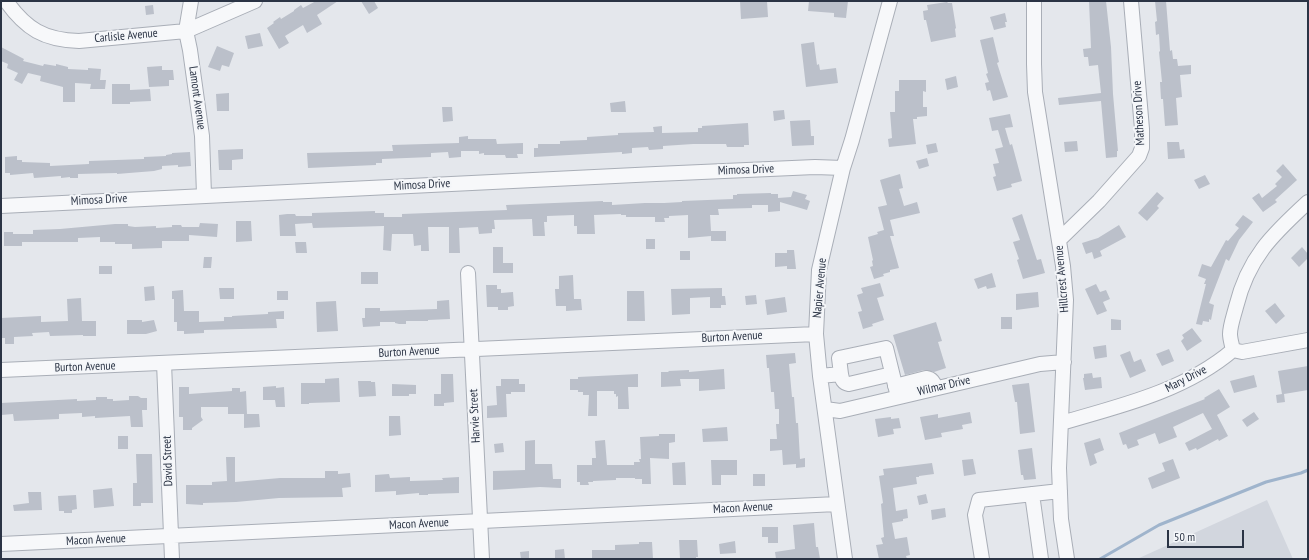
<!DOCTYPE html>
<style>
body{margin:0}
#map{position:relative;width:1309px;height:560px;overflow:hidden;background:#e4e7ec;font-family:"PT Sans Narrow",sans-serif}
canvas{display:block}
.frame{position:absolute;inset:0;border:2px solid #2b3445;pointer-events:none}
.scale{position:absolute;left:1167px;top:530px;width:77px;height:18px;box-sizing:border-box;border:2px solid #2b3445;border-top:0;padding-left:5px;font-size:12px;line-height:14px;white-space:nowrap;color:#2b3445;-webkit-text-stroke:3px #f4f6f9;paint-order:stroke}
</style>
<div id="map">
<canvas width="1309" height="560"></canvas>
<div class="frame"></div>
<div class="scale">50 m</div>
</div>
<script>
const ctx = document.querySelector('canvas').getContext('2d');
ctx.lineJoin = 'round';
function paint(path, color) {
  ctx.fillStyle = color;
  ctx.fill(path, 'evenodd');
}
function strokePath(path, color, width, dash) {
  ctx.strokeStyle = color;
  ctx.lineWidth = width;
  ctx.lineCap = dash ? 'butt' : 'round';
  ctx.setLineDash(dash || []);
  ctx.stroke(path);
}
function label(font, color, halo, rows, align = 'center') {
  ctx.font = font + ' "PT Sans Narrow",sans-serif';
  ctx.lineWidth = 4;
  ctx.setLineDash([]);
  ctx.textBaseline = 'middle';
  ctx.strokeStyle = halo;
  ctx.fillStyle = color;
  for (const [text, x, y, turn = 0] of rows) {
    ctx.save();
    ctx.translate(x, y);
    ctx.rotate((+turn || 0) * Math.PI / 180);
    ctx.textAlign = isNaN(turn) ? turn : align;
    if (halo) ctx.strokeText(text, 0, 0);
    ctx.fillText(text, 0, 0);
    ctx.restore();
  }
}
const built = new Path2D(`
 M1267,500L1293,559H1137Z`);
const stream = new Path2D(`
 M1100,559L1159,525L1266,482L1301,473L1308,470`);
const building = new Path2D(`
 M316,1H338L317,15L322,24L307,33L303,25L285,36L289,43L279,49L267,28L274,23L273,22L280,17L281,19L294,11V10L301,5L303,8Z
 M361,1H374L378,8L369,14Z
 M740,1H767L768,17L741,19Z
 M809,1H848L846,18L834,17V13L808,11Z
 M1089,1H1106L1111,47L1113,94L1118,151H1117V157L1106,158L1101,101L1059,105L1058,98L1101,93L1098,65L1089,66L1088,57H1084L1083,49L1091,48Z
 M1155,1H1166L1170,51L1172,50L1173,59H1177L1178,66L1191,65V74L1180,75L1182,97L1176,98L1178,125L1165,126L1163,99H1161L1160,82H1162L1159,52L1160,51L1159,34L1156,35L1155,22L1157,21Z
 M947,2L948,3H952L956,28L955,29L956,37L931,42L926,20H924L923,11L928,10L927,5Z
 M153,5L154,14L146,15L145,6Z
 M1005,13L1007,22H1005L1006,27L994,30L990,17Z
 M260,33L263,46L248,49L245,36Z
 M993,37L999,62L997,63L1008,97L993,101L990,90L987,91L985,83L989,82L986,74L988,73L980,40Z
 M814,42L817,65L819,64L820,70L836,68L838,83L806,87L801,44Z
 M217,46L234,53L229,67L222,65L220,71L208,67Z
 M1,47L24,59L23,61L43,66L44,64L56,66V64L68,67V69L88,70V68L101,69L100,80H106L105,89H90L91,84L75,83V102H63V87L40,81L41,76L28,73L22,84L14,80L18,73L7,68L8,64L1,61Z
 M162,66V70H173L174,80H169V86L149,87L147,67Z
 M956,76L958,87L947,90L945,79Z
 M899,80H926V92L923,91V107H927V116L917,117V119H913L916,144L889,147L888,139L892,138L890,112H895V91H899Z
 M112,84H130V90L150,89L151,101L130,102V104H112Z
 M229,93V111H217L216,94Z
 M625,101L626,112H611L610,103Z
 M442,107H452L453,121L443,122Z
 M784,110L785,119L774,121L773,111Z
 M1010,114L1013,127L1005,128L1010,145L1012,144L1022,181L1011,184L1012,187L997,191L993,177L996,176L993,164L999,163L995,149L1003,147L998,130L992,131L989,118Z
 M810,120L811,136H814V145L792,146L790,121Z
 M748,123L749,145H744V147H727L726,144H693L663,146V149L649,150L648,147L632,148V153L622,154V152L534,157V148H538V144H560V141L587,140V137L618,135V133L654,132L653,127L662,126V133L698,132V128H702V126Z
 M468,136V139H496L497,144L523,143V154H517L518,158H506L505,155H484V153L479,154V151H461V157L449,158L448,152L431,153V157L382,159V163H376V165L308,168L307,153L393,151L392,145L459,143V137Z
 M1077,141L1078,151L1065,152L1064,142Z
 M1167,142H1179L1180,150L1184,149L1185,158L1168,159Z
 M936,143L938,152L928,154L926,145Z
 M243,149V159L232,160V170H219L218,150Z
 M190,152L191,166L178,167V165L162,166V169L154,171L129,173L117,174V173L78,174V178H70V177L61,178V176L34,178L33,173L10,175V173H5V157L17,156V160H22V162L50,163V166L89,164V161L144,159V157L166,156V155L172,154V153Z
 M927,158L929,166L919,169L916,161Z
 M1283,164L1297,180L1275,200L1277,202L1263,212L1252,198L1259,193L1262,198L1277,186L1275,184L1282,177L1276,171Z
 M900,174L903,188L899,189L904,206L917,202L920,213L890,220L894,236H890L899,268L890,270V272L883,274L884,276L874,279L870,267L873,266L872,261L873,260L868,237L878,234L877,232L884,230L878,207L887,205L880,180Z
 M1205,175L1210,184L1199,189L1194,180Z
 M793,191L807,195L805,199L810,201L807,210L780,202V211L768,212V205H752V208L718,209L719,215H710L711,231H726V241H711V236L688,238V215L669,216V218H664L665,222H655V217H626V215H621V214L594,215L595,234H577V226H574V215L547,216V222H544L545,236H533L532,219L494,220L495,229H492V233L479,234L478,227L459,228L460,253H449V227H428L429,251H421V245L414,246L413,234H392L391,251L383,250L384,226L313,228L312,223L295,224L296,236H280L279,215L287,214H295L296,216H312V213L375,211V213H384V217H402V214L507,210L506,205L603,201V202H612V205L645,203H664L682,202V201L733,199V195H737V194L771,193V194H778V198L791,197Z
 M1157,192L1164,198L1157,206L1159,208L1147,221L1138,213Z
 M1022,214L1037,260L1041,259L1045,273L1023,279L1017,260L1019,259L1013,242L1020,240L1012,218Z
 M1243,215L1253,222L1239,240L1229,261L1226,259L1209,303L1214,305L1211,320L1209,319V322L1203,321L1202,325L1196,324L1206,284H1204L1206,279L1198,276L1202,264L1211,267L1226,240L1228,241L1239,228L1235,225Z
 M236,221H251L252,241L236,242Z
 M200,223L218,224L217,237L189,235V241H162V248L132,249V244H115V242H100V237L78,238V242H22V246H4V232H13V234H33V230L60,229L115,224H128V226L135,227L156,226V228L172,227V225H181L182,227H199Z
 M1119,225L1126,237L1100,251L1102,256L1094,259L1092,252L1086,254L1082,243L1098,238Z
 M646,239H655V249H646Z
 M295,242H306L307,253H296Z
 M493,247H503V263H513V273H493Z
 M1302,247L1308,254V258L1299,267L1291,258Z
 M787,250H794L796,269H787V266L775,267V253H787Z
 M680,251H690V260H680Z
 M204,257H212L211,268H203Z
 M99,266H112V274H99Z
 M361,272H378V284H361Z
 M992,273L996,287L987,289L986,286L978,289L974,279Z
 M573,275L574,299H581L582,310L566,311V306H556L555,289H559V276Z
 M880,283L884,296L877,298L884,320L872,324L873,326L863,329L858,312L862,311L857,295L863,293L861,288Z
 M1096,284L1100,292L1106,290L1110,299L1103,302L1107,311L1097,315L1085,289Z
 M486,285H497V289H501V293L513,292L514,306L508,307V310H498V307H487Z
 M154,286L155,300L145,301L144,287Z
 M219,288H234V299H220Z
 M722,288V296H725L726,305H721V308H710V297L690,298V314L672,315L671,289Z
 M183,290L184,311H199V322L224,321V317H232V316L268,314V312L284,311V319H276L277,328L204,330V333L184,334V331H177V322H174V299H172V291Z
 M277,291H288V300H277Z
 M627,291H644L645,321H627Z
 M1038,292L1039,307L1016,310V294Z
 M756,295L757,304L746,305L745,296Z
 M785,297L787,312L767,315L765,300Z
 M81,298L82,321H96V336H83V335L50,336L49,332L32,333L33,336L14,337V344H5V338H1V318L41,316V322L68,321L67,299Z
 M449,300L450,319L428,320V321H406V324H399L395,323V322H380V326L363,327L362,318H365V308H380V311L437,309V301Z
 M336,301L338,331L317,332L316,302Z
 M1275,303L1285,316L1276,324L1265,311Z
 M1001,317H1012V329H1001Z
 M1111,319L1121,320V330H1111Z
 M127,320H142V322L154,320L157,331L146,334H127Z
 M936,322L942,341L938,342L946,368L934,372L924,370L905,375L893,335Z
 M1192,328L1202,341L1187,351L1181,341L1184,338L1182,335Z
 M1106,345L1107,357L1095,359L1093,347Z
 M1169,349L1174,361L1162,366L1156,354Z
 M1130,351L1134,362L1141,359L1146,371L1130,378L1120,355Z
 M795,353L796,363L789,364L792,397H794L796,423H798L800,459L805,458V467L796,468V464L783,465L782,450L770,451V439H777L776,424H779V409H775L774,392H771L769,368H767L766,355Z
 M1308,366V390L1284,394L1285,402L1277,403L1276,395L1282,394L1278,371Z
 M724,369L725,389L699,391V379H680L681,386L661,387V372H669L668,371L689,370V372Z
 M1092,373L1093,378L1101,377L1102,388L1085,390L1083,378H1084V374Z
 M441,374H453L454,402L444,403V406H434V394H441Z
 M638,374V387H628L629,409H618V396L616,397V394H614V391H597V416H588L589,395H583V392H578V390H570V379H578V377Z
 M1254,375L1257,387L1234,393L1230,381Z
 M339,378L340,402L309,403V404H301V383H325V379Z
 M501,379H519V384H525V392H511V394H506L507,417L487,418V406L497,405L496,386H501Z
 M358,381H371V382H375L376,396L359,397Z
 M1029,383L1035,432L1020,434L1017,402H1015L1012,385Z
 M392,384L416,385V394H409V396H392Z
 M276,386V388L284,387L285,407H276L275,400H263V387Z
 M179,387H189V394L232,391V388H240V392L246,391L247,414H228V407H201V417L203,420L192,428V430H183V417H179Z
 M1219,389L1230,407L1217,415L1228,436L1219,441L1218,439L1197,450L1196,448L1189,451L1185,443L1212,429L1203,413L1173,427L1177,437L1159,444L1155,433L1137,440L1139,445L1128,449L1126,444L1123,445L1119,433L1205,399L1204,398Z
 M129,396H138L141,398H147V410H142L143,427H131L130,416L95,418V416L82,417V413L59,414V419L14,421L13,414L1,415V403L77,399V401L96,400V397H107V399H113V401L129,400Z
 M970,412L972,423L962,425L963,429L941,433L942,437L925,440L920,417L938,414V418Z
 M1254,412L1259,419L1247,427L1242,420Z
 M244,414H259L260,427L244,428Z
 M389,416H400L401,435L389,436Z
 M891,417V419L899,418L901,428L893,429L894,434L878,437L875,419Z
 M727,427L728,441L703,442L702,429Z
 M659,434H675V442L669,443V459L650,458L651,484H642V479H635V478H616V480L593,481V482H588L589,485H580V482H577V465H592V458H596L595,441L605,440L607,465H634V462H640L639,459H641L640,437L659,436Z
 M118,436H128V449H118Z
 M1100,438L1104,450L1094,454L1097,463L1090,466L1084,443Z
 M535,440V464H552L553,479H561V488L540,487L493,490V471L525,470V441Z
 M503,443L504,452L495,453L494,444Z
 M1032,448L1036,479L1024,480L1023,475H1021L1018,450Z
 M136,454H152L153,503H141V506H133V483H137Z
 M226,457H235V482L280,478H325V471H338V474L350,473L351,487L342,488L343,497L279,498L236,502L203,503V505L186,504V485H212V482L227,481Z
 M973,459L976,474L964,476L962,460Z
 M1173,459L1180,478L1152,489L1148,478L1165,471L1162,463Z
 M711,460H737V475H721V485H712Z
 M685,462L686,485H673L672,463Z
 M932,463L934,474L919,476V477H916L917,484L893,488L896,511L907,509L908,518L903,519V521L892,523L895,539L907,537L910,555L906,556L907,559H890V558L879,559L876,545L883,544L881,538L884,537L881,504L883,503L879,476L884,475L883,469Z
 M389,474L390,478L410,477V481L443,480L442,478L459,477V493L428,494V495H419V493L396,495V491L375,492V475Z
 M753,474H765V486H753Z
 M112,488L114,506L94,508L93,490Z
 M28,492H41L42,510L14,511L13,505L29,503Z
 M926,494L928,503L919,505L917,496Z
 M76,495L77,509L72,510V513H64V511H59L58,496Z
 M945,508L946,517L932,520L931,510Z
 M814,523L816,547H818L820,559H776L775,552L795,549L793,525Z
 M762,527H778V543H768V537H762Z
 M679,540H697L698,557H696V559H680Z
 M735,541L736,553L720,554L719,544Z
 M639,542H652L653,559H592V550H615V545L639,544Z
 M564,549L565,559H555V550Z
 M529,551V559H521L520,552Z`);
const minor = new Path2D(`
 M6,1C26,29 44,40 79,41L186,31L255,1
 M191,1L186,31L190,50L202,136L204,195
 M1034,1V64L1035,92L1063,266L1066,300L1059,468L1061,519L1067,559
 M1,206L656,174L815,167L843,168
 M1059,240L1099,201L1139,156L1142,148V129L1131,1
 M468,273L482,559
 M1233,350C1232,345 1230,339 1230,334C1230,326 1234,315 1236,307C1248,258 1272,235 1308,202
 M1233,350L1242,352L1308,340
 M164,363L172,559
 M1,370L816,334
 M841,374C842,380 843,383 849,384L892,374
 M820,376L841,374L839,358L886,348L898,397
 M895,386L926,378C932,379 934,382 936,388
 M825,409L840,411L1040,364L1064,362
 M1061,423C1120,406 1185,391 1233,350
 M1032,494L1041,559
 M1,544L837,504
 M845,559L820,376L816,334L819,270L843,168L852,140L890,1
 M982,559L975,515L979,500L1060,491`);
const streetNames = [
 ["Carlisle Avenue",126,36,-5],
 ["Lamont Avenue",197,98,82],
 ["Matheson Drive",1139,113,-93],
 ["Mimosa Drive",746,170,-2],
 ["Mimosa Drive",422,185,-3],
 ["Mimosa Drive",99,200,-3],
 ["Hillcrest Avenue",1062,279,-95],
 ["Napier Avenue",820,288,-85],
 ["Burton Avenue",732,337,-3],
 ["Burton Avenue",409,352,-3],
 ["Burton Avenue",85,367,-2],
 ["Mary Drive",1186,379,-27],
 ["Wilmar Drive",944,386,-13],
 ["Harvie Street",475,416,-93],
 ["David Street",168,461,-92],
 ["Macon Avenue",743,508,-3],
 ["Macon Avenue",419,524,-3],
 ["Macon Avenue",96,540,-3]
];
paint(built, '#d2d6de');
strokePath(stream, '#9fb4cc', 3);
paint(building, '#bbc0ca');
strokePath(minor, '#a9aeb7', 16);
strokePath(minor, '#f7f8fa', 14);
label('12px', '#2b3445', '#f4f6f9', streetNames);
</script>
